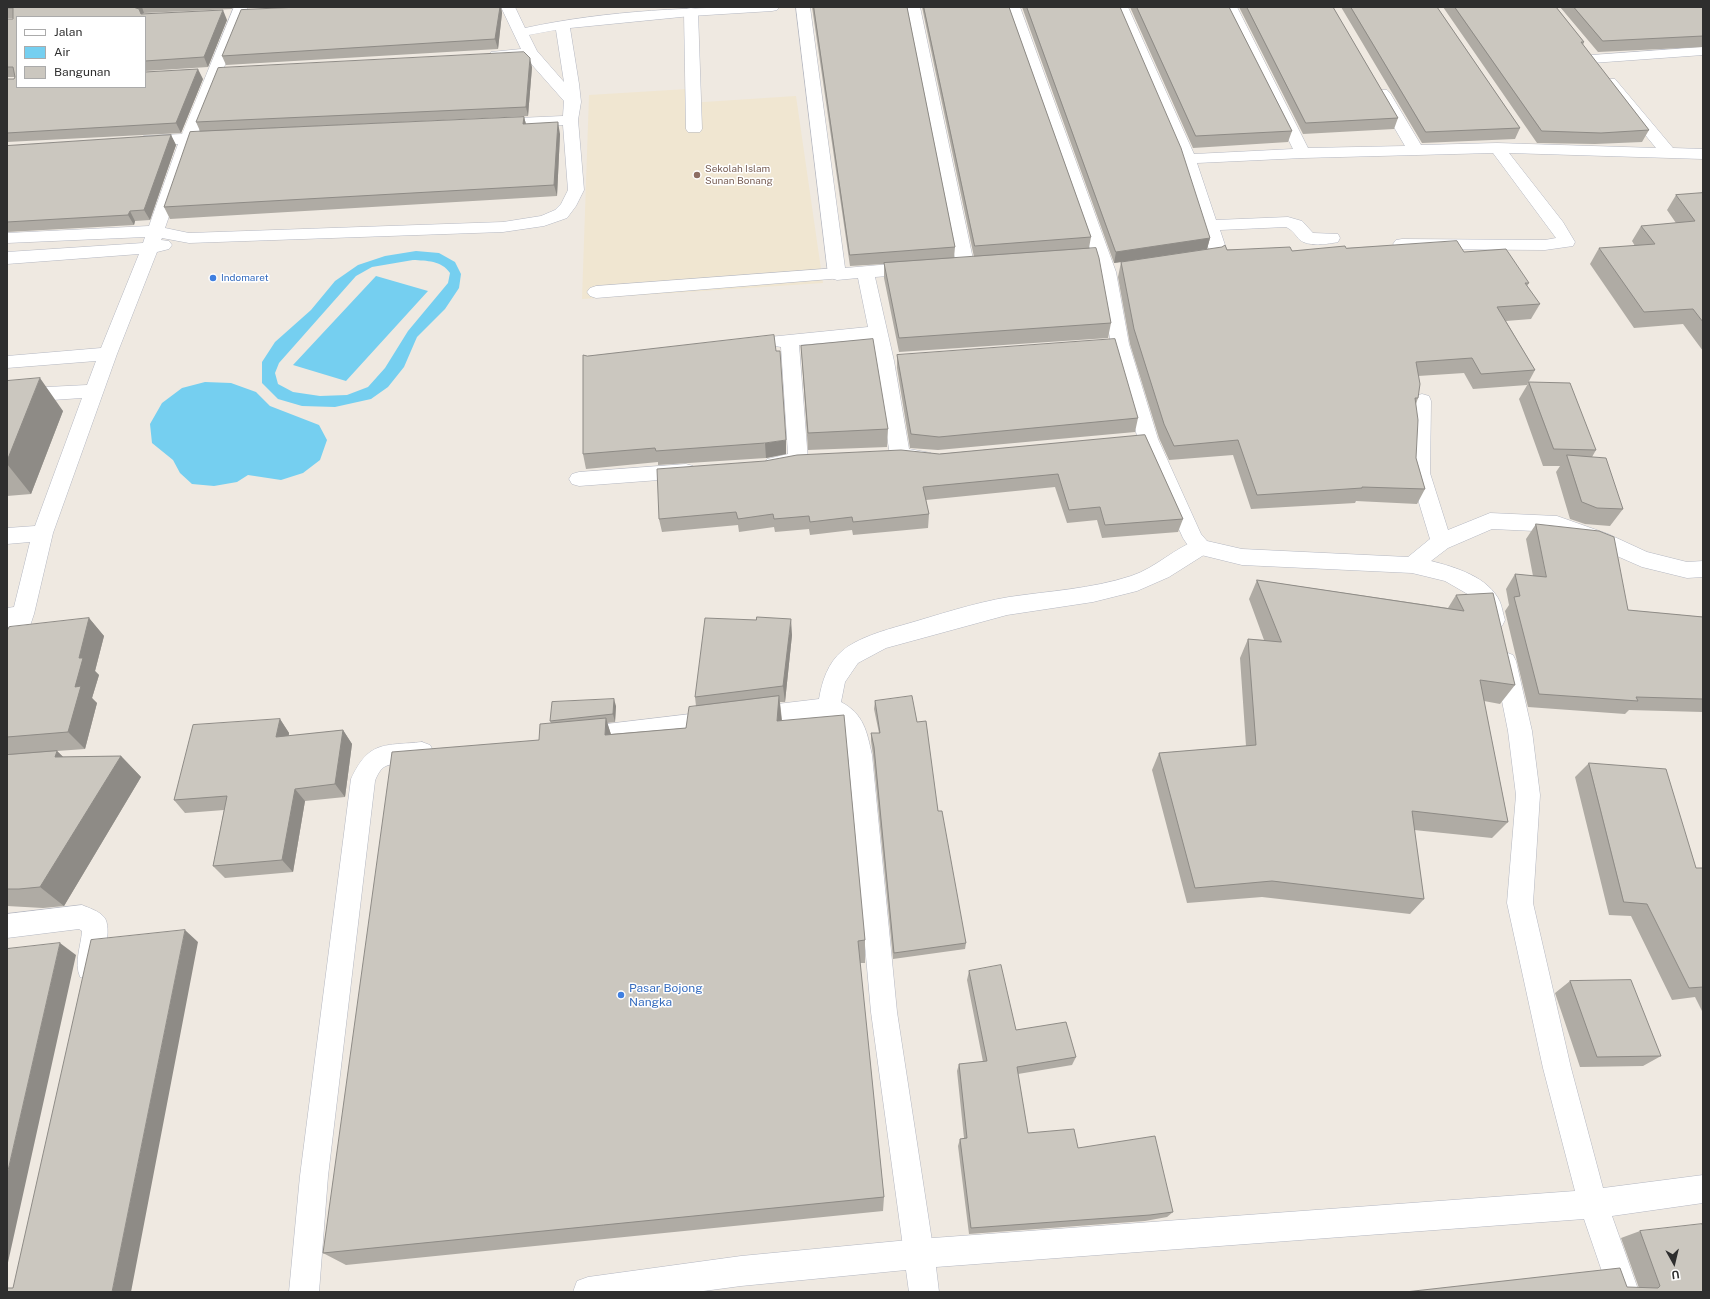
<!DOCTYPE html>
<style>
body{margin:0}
#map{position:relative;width:1710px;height:1299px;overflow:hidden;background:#efe9e1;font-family:"Public Sans",sans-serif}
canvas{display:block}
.frame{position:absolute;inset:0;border:8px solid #2e2e2e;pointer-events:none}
.legend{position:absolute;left:16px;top:16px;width:130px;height:72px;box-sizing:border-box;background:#fff;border:1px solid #ababab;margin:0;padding:5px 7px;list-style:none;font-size:12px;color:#2e2e2e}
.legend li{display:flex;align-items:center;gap:8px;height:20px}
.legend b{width:20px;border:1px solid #ababab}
.north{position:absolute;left:1654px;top:1243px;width:40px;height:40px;-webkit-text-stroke:3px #fff;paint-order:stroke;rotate:172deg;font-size:11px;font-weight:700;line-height:16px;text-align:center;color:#2e2e2e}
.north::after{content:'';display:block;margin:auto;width:14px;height:18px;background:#2e2e2e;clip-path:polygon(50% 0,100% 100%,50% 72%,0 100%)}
</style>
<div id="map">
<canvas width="1710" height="1299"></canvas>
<div class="frame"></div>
<ul class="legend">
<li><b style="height:5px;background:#fff"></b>Jalan</li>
<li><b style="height:11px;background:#75cff0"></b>Air</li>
<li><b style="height:11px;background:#cbc7bf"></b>Bangunan</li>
</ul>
<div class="north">U</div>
</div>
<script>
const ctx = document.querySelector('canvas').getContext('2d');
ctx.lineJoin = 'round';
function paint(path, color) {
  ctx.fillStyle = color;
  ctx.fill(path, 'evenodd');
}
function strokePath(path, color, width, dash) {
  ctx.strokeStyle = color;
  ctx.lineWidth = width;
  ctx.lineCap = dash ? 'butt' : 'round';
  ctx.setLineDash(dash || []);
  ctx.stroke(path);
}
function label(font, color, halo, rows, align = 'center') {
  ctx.font = font + ' "Public Sans",sans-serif';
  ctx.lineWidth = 3;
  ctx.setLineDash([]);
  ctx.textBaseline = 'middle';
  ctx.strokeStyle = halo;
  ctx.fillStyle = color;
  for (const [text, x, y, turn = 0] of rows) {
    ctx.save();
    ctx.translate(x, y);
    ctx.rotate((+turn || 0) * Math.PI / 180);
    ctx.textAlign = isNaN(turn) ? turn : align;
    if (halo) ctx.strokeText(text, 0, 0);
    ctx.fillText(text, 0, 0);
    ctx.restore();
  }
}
const education = new Path2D(`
 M687,89L688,103L796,96L823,283L582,299L589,95Z`);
const water = new Path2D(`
 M416,251L439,253L455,262L461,274L459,288L445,309L417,337L404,367L388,387L371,399L335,407L302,406L278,399L262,383V362L275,342L311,310L335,281L358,265L385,256ZM413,260C427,261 441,260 450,273L448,283L408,331L385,368L368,387L347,395L320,396L293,392L278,384L275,373L279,363L356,276L372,267Z
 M376,276L428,291L346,381L293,365Z
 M205,382L231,383L256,392L270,406L319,425L327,440L320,460L303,473L281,480L248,475L237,482L214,486L192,484L180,473L173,460L152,443L150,424L162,403L182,388Z`);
const service = new Path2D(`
 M691,8L696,9L698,12L702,129L700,132H688L686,129L684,12L686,9Z
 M837,268L843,270L846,274L843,278L596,298L590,296L587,292L590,288L596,286Z
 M1200,539L1207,541L1210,547L1207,553L1169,577L1137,591L1093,602L1007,615L886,648L858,663L845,682L841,702C864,714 867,732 872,755L897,1012L934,1254L929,1264L919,1269L909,1264L904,1254L871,1012L848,755C845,738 844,725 827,717L752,727L744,724L741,717L744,710L752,707L819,699C822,681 828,663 842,651C857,638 885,630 903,625C938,615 973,603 1009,597C1049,591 1091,589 1131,576C1156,568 1175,547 1200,539Z
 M716,711L724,714L727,721L724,728L716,731L581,747L573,744L569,737L573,730L581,727Z
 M422,742L430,745L434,752L430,759C418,764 395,762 386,766C381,768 377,775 375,781L328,1176L319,1292H289L300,1176L351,779C369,740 384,746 422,742Z`);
const minor = new Path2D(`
 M234,7H248L198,133L223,134L225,137L223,140L194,143L165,228L189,233L503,222L541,216L555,210L561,204L568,190L563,125L496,129L491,127L488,124L491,121L496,119L563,116L564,101L526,58H491L489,55L491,52L521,49L501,7H515L525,28C608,10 694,7 779,7L777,10L772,11L691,16L570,28L579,84L581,102L578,120L584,190L576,206L567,218L544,226L503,232L189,243L162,238L161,240L169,241L172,245L169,249L157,252L117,354L53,533L34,614L18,662L15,668L7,671V608L14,607L30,542L7,544V528L35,526L82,398L7,403V389L87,385L96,361L7,368V356L101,348L139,254L7,264V252L143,243L145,237L7,243V233L149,226L178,144L144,146L138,144L136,141L138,138L144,136L182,134ZM556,30L564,82L537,51L529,35Z
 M796,7H810L845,268L914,262L920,264L923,268L920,272L914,274L875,277L894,361L909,449L931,453L934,458L931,463C919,467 905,464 893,460L890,455L871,339L799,345L808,460L805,465L774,471L767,469L764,464L767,459L788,454L781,347L769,345L766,341L769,337L868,327L858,278L837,280L831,278L828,274Z
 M906,7H920L974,264L971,268L965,270L959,268L956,264Z
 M1006,7H1020L1116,272L1129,344L1158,439L1201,534L1207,541L1242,549L1408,557L1430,539L1410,473L1413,401L1415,396L1422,394L1429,396L1431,401L1430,473L1448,530L1490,513L1557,516L1608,534L1647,552L1687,562L1703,561V577L1687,578L1642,567L1594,546L1556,532L1492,529L1448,548L1431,561C1455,567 1489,577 1500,602C1502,607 1503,614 1505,620L1502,626L1494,629L1486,626L1480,606L1471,596L1445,581L1412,573L1242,565L1193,553L1183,538L1138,439L1111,344L1098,272Z
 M1114,7H1128L1194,154L1293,149L1223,7H1237L1308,148L1405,146L1374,93L1377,90H1387L1390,93L1421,145L1497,143L1656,148L1602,82L1605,79H1615L1673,148L1703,149V159L1509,153L1563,222L1575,242L1573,246L1545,250L1402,249L1396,248L1393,244L1396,240L1402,239L1545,240L1556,238L1493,153L1303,158L1197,163L1216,220L1288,217L1302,221L1313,233L1338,234L1340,238L1338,242C1329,244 1308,247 1300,240C1296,236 1293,230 1286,227L1220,230L1227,251C1219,263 1202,267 1189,264L1186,260L1189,256L1206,253L1209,250L1180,159Z
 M1703,47V55L1592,63L1587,62L1585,59L1587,56L1592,55Z
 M686,464L693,466L696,471L693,476L686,478L579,486L572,484L569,479L572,474L579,472Z
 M1505,652L1513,655L1516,661L1532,731L1540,795L1533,903L1571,1068L1603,1188L1703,1175V1203L1612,1216L1639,1292H1609L1584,1219L936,1267L939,1292H909L906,1270L741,1286L696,1292H573L577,1281L588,1277L741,1256L919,1239L1575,1191L1543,1068L1507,903L1516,795L1508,731L1494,661L1497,655Z
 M82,905C89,908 99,911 104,917C113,927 103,965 98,977L89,980L80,977C74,962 81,946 82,931L79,929L7,938V914Z`);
const wall = new Path2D(`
 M7,7H233L232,9L144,13L142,14L227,20L208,67L145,71V17L17,87L203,79L181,133L7,142V79H14L15,77H7V19H13V18H7Z
 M249,7H501L502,13L498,49L226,65L222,56L295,7Z
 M812,7H907L955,247L954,258L974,257L922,7H1009L1091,237L1089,248L1111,323L1108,338L899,352L884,278V264L850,266Z
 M1022,7H1120L1210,238L1207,249L1292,251L1346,248L1464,252L1529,283L1527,286L1540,304L1531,319L1506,321L1535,370L1527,385L1473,389L1464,373L1418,376V398L1416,404V458L1425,489L1417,504L1356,501L1355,503L1251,509L1233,455L1169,460L1159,438L1130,344L1118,277L1121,262L1114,263Z
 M1130,7H1229L1292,131L1288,142L1193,148Z
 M1239,7H1333L1398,118L1394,129L1303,134Z
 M1341,7H1437L1520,128L1515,139L1422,143Z
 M1443,7H1556L1584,42L1583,45L1649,130L1642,142L1595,144L1537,143Z
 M1560,7H1703V47L1598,52Z
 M532,67L528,116L232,130L524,117L526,124L560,134L557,196L170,219L164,207L200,131L196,122Z
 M171,135L176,145L150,220L135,221L134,225L7,232V146Z
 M1703,193V351L1683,324L1634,328L1590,264L1599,248L1635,246L1632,241L1641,226L1676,223L1667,210L1676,195Z
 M801,346L888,429L887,447L808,450Z
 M897,355L1138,418L1135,432L938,450L910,448L897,368Z
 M587,356L786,454L766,458L658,465V462L586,469L583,454Z
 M7,381L63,411L31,494L7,496Z
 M1529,382L1596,450L1592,457L1623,509L1610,526L1585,524L1570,519L1556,472L1560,466H1543L1519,399Z
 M1145,435L1183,519L1178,532L1102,538L1097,520L1067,523L1055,487L926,500L929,514L928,528L853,535L852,530L810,535L809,529L775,532L774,527L739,532L738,525L662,532L659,519L939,454Z
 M1536,524L1628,610L1703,617V712L1629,710L1625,714L1528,707L1505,611L1509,605L1506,589L1515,574L1533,576L1526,539Z
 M1257,580L1448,608L1456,595L1515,685L1500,704L1484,701L1508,822L1492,838L1414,830L1424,899L1410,914L1262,897L1187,903L1152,770L1159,753L1246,746L1240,658L1248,639L1264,640L1249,599Z
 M89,618L104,636L95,671L99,675L92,698L97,703L85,749L57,751L63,757L121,756L141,777L64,906L43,908L7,906V755H10L7,753V631Z
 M792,635L785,702H780L782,720L865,940V963H860L884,1197L883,1211L346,1265L323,1253L551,723L550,721L616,706L615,722L607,723L611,734L686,728L696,706L695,697Z
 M875,701L917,722L938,811L966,943L965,949L893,959L873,755L871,741V733H879L874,709Z
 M280,719L289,733V736L343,730L352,744L345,797L305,801L293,872L225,878L213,866L224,810L185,813L174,800Z
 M1589,763L1696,868H1703V1013L1695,997L1672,1000L1631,916L1609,915L1575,777Z
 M969,971L1016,1030L1076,1057L1072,1065L1018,1074L1028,1133L1078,1148L1173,1212L1167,1217L1145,1221L969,1234L958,1146L960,1139L964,1138L957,1071L959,1064L983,1062L967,980Z
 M1570,981L1661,1056L1643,1066L1580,1067L1555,993Z
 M1640,1231L1703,1292L1627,1287L1639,1288L1621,1238Z`);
const shadedWall = new Path2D(`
 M133,7H142L144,13L142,14L143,17Z
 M500,7H501L502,13L498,49L495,39Z
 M223,10L227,20L208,67L204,57Z
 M530,58L532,67L528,116L526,107Z
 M198,69L203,79L181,133L176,123Z
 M524,117L527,128L523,124Z
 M558,122L560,134L557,196L554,185Z
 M171,135L176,145L150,220L144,210Z
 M130,211L135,221L134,225L128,215Z
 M1210,238L1207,249L1114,263L1116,252Z
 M40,378L63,411L31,494L7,464V461Z
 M786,440V454L766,458L765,443Z
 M89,618L104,636L95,671L99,675L92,698L97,703L85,749L68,732L79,658Z
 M791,619L792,635L785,702L783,686Z
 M779,696L782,724L777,721Z
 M614,699L616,706L615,722L613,714Z
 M606,718L614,745L605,735Z
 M280,719L289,733L286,750L276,737Z
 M343,730L352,744L345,797L335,784Z
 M57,751L79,772L55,757Z
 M121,756L141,777L64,906L40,887Z
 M295,789L305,801L293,872L282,860Z
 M185,930L198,942L131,1292H112Z
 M60,943L76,955L7,1267V1175Z`);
const building = new Path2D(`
 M7,7H133L139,9L141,14L223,10L204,57L145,61V17H17V87H145V72L198,69L176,123L7,133V79H14L15,77L13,67H7V19H13V8H7Z
 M300,7H500L495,39L222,56L241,10Z
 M814,7H907L955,247L850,255Z
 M924,7H1009L1091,237L975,246Z
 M1027,7H1120L1181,148L1210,238L1116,252Z
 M1137,7H1229L1292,131L1196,136Z
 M1247,7H1333L1398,118L1306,123Z
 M1351,7H1437L1520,128L1426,132Z
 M1455,7H1556L1584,42H1581L1649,130L1601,133L1542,131Z
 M1574,7H1703V36L1603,41Z
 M524,52L530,58L526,107L196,122L218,68Z
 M524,117L523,124L558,122L554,185L164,207L190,132Z
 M171,135L144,210L130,211L128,215L7,222V146Z
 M1703,193V322L1693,309L1644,312L1599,248L1655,244L1641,226L1695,221L1676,195Z
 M1457,241L1464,252L1506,249L1529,283H1525L1540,304L1497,307L1535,370L1481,374L1472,358L1416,362L1420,384L1418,398H1415L1418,420L1416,458L1425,489L1362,487V488L1257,495L1238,440L1174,446L1164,424L1134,329L1121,262L1222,247L1225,245L1227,250L1290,247L1292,251L1345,246L1346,248Z
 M1096,248L1099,258L1111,323L899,338L884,263Z
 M774,335L776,351H780L786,440L765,443L656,451L655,448L583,454V355L587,356Z
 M873,339L888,429L808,433L801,346Z
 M1115,339L1138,418L939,437L911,434L897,355Z
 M40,378L7,461V381Z
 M1529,382L1570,383L1596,450L1554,449Z
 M1145,435L1183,519L1105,525L1100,507L1069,510L1058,474L923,487L929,514L853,522L852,517L810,522L809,516L774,519L773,514L738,519L736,512L659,519L657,469L765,461L797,455L901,450L939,454Z
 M1567,455L1606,458L1623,509L1597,508L1582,502Z
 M1536,524L1599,531L1614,537L1628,610L1703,617V699L1636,697L1638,701L1539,694L1514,597L1520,596L1515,574L1546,577Z
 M1257,580L1464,611L1456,595L1493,593L1515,685L1480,680L1508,822L1412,811L1424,899L1272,881L1195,888L1159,753L1256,745L1248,639L1281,642Z
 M757,617L791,619L783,686L695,697L705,618L756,620Z
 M89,618L79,658H83L75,687L81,686L68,732L7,737V631L9,627Z
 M779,696L777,721L844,715L865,940L858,941L884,1197L323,1253L392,752L539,740L540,724L606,718L605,735L686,728L689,707Z
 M912,696L917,722L926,721L938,811H942L966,943L894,953L874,747L871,733H880L875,701Z
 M614,699L613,714L550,721L552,702Z
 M280,719L276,737L343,730L335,784L295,789L282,860L213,866L227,796L174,800L193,725Z
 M57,751L55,757L121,756L40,887L19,889H7V755Z
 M1589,763L1666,769L1696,868H1703V987L1689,988L1647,904L1624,902Z
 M185,930L112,1292H7V1288H13L91,940Z
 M60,943L7,1175V949Z
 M1001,965L1016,1030L1066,1022L1076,1057L1017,1067L1028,1133L1074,1129L1078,1148L1155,1136L1173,1212L1150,1215L971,1228L960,1139L967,1138L959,1064L987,1061L969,971Z
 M1631,980L1661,1056L1597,1057L1570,981Z
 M1702,1224L1703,1227V1292H1405L1620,1268L1627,1287L1658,1288L1660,1286L1640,1231Z`);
const markers = [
 [697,175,4,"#8d6e63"],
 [213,278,4,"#3f7fe0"],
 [621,995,4,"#3f7fe0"]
];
const farEducationnames = [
 ["Sekolah Islam",705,169],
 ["Sunan Bonang",705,181]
];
const farShopnames = [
 ["Indomaret",221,278]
];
const shopNames = [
 ["Pasar Bojong",629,988],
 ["Nangka",629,1002]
];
paint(education, '#f0e6d1');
paint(water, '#75cff0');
strokePath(service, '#b4b7c1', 1);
strokePath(minor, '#b4b7c1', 1);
paint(service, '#fff');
paint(minor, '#fff');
paint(wall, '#afaba4');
paint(shadedWall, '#8e8b86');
paint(building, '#cbc7bf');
strokePath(building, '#8e8b86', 1);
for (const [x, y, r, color] of markers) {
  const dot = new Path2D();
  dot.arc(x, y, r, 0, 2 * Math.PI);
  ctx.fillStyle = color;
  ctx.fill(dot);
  strokePath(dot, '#fff', 1.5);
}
label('10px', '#785e54', '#fff', farEducationnames, 'left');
label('10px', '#366cbe', '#fff', farShopnames, 'left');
label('12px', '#366cbe', '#fff', shopNames, 'left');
</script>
